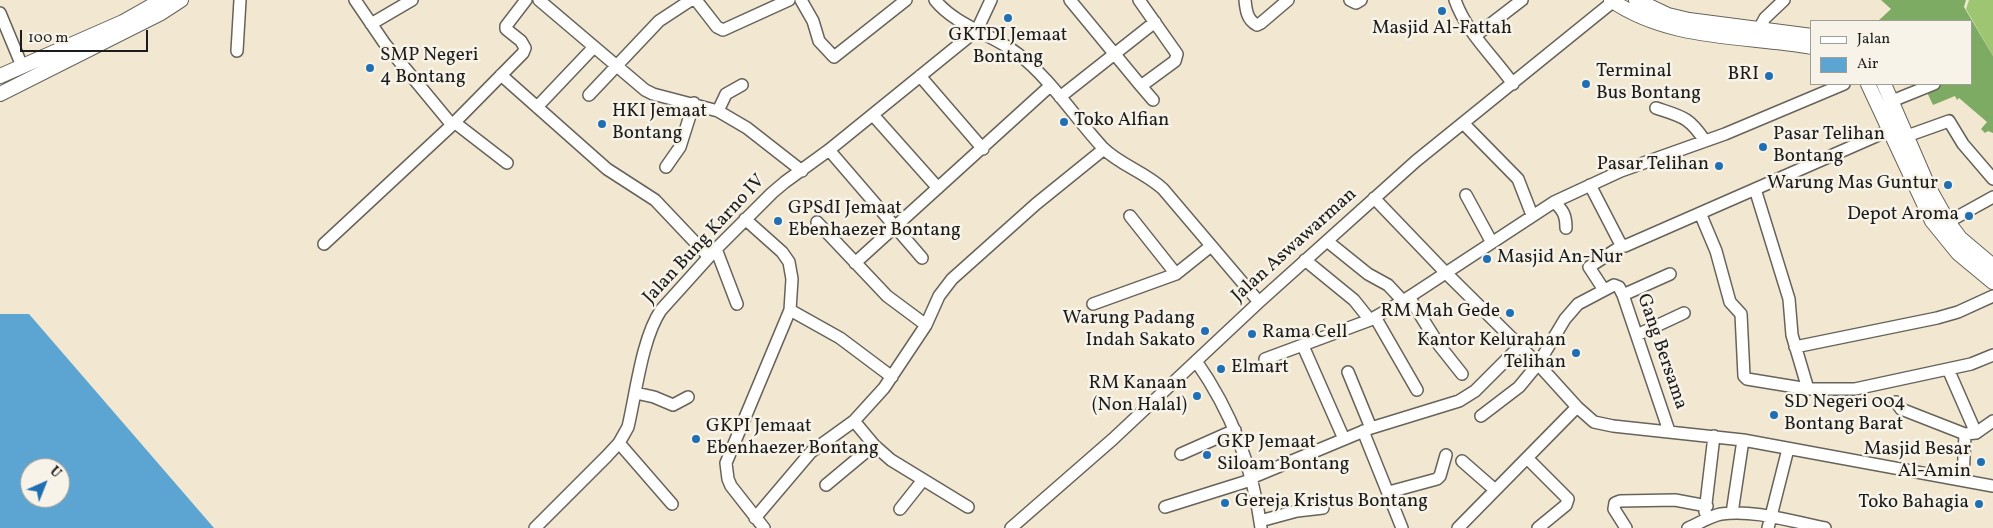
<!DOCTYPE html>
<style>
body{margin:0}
#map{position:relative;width:1993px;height:528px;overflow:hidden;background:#f2e8d1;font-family:Vollkorn,serif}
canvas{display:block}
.legend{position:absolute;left:1810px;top:20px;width:162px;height:65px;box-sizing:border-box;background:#f7f3e8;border:1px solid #9f9d96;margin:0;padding:6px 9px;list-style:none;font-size:15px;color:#1c1c1c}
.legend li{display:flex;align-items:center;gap:10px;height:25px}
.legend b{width:25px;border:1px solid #9f9d96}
.north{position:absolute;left:20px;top:458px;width:50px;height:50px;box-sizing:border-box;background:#f7f3e8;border:1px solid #9f9d96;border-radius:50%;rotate:44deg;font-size:14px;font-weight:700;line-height:20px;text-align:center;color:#1c1c1c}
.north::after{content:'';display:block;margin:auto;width:18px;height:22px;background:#1f6fb2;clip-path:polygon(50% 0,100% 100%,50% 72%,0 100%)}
.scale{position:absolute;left:20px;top:30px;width:128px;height:22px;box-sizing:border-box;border:2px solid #1c1c1c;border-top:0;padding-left:6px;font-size:15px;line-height:18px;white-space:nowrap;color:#1c1c1c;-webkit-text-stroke:4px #f7f3e8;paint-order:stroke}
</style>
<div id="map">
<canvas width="1993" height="528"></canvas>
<ul class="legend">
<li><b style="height:6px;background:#fff"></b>Jalan</li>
<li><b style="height:14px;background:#5ca4d2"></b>Air</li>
</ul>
<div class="north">U</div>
<div class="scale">100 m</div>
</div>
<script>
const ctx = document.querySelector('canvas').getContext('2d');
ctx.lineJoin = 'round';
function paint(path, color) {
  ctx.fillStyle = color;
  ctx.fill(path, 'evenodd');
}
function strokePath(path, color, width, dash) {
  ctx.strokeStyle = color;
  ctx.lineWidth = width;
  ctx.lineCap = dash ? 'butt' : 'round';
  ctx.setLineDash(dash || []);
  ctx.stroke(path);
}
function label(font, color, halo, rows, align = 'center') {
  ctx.font = font + ' Vollkorn,serif';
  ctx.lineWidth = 5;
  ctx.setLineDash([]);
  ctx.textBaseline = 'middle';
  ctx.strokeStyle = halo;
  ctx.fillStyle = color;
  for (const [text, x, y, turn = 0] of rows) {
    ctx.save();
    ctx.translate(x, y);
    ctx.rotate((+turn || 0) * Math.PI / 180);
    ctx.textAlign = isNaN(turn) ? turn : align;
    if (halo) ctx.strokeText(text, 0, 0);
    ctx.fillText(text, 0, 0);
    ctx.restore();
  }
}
const green = new Path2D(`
 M1969,0H1993V56L1966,9Z`);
const forest = new Path2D(`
 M1881,0H1966L1964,7L1993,56V133L1988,131L1985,133L1981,129L1987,122L1959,98L1957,100L1955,96L1933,105L1925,88L1935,84H1972V21H1878L1891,9Z`);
const water = new Path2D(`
 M0,314H29L214,528H0ZM30,468H60V498H30Z`);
const minor = new Path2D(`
 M355,0L385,44L452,125L523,53L525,48L521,41L506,29V26L526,0
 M539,0L645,90L653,94L718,111L747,128L802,171
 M696,0L717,27L723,30L789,0
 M801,0L813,21L819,41L834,57L906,0
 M935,0C956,26 992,34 1018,54C1049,77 1076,119 1103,148C1120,165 1145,172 1163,189L1259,302
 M1070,0L1141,86L1175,61L1177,54L1139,0
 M1245,0C1246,10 1247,20 1257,25L1261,23L1288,0
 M1350,0L1356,3L1361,0
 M1455,0C1466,32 1494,57 1513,84
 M0,13L22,66
 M371,24L412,0
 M1759,29L1765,18L1784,0
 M1475,36L1522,0
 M237,51L240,0
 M501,75L607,169L655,200L709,257
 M920,76L983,149
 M1141,86L1153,100
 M589,95L659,21L691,0
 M1060,97L1155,22
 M1892,101L1934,84
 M537,107L594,47
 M1656,108C1683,117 1689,117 1705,141
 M718,111L726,94L742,85
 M873,115L938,188
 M454,122L507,163
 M1463,123L1518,179L1532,215
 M1907,136L1949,121L1963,144L1993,179
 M829,150L922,258
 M666,167L680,147L694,103
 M1590,185L1620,243L1625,246L1890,130
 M1755,189L1789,299L1792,335L1808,389
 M1466,195L1491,241
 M1374,198L1445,272L1538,364L1577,407L1594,422L1613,426L1743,440L1993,486
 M1554,202C1563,210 1566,215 1566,228
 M1700,213L1716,251L1730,302L1741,314L1744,376L1747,379L1808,389H1855L1971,364L1993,355
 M1130,216L1176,274
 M745,219L782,252L789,262L792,279L790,310L726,463L728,479L731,486L764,528
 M817,222L887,296L926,325
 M1948,222L1993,197
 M1327,241L1368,274L1388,285L1403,301
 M324,244L452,125
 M716,249L737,304
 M1305,260L1354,300L1370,320
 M855,263L1050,86
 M1604,290L1589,267L1623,245
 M1623,295L1670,274
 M1409,297L1439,345L1462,374
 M1093,304L1176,274L1211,246
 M790,310L840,338L892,377
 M1375,317L1417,390
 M1637,335L1684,313
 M1303,346L1344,439
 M1795,347L1937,318L1958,312L1993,296
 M1265,359L1370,320L1403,301L1554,202L1621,171L1725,134L1844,84
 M1196,361C1231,411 1253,468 1261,528
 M1948,369L1976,433
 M1348,372L1371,428
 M636,393L654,397L673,405L688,397
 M1896,402L1901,409L1965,434L1976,433L1993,421
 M1481,416L1519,387L1538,364L1565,319L1578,304L1614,285L1619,287L1623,295L1669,431
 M854,421L874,445L891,460L968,507
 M1363,431L1402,528
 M619,443L672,504
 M1181,454L1235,430
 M1527,458L1568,499L1566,505L1538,528
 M1462,461L1494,489
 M1251,478L1371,428L1459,401L1475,391L1520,346
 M1963,480L1965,434
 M826,485L874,445
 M1389,492L1437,479L1440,476L1446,455
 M1165,507L1251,480
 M900,509L923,480
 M1705,512L1714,436
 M1732,513L1743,440
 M755,518L811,452L854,421L884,388L926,325L939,296L952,279L1036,204L1104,149
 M1260,521L1297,511L1323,508
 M535,528L606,457L619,443L628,427C636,393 642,338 661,310L716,249L772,193L785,182L829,150L977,30L991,0
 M1011,528L1113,439L1259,302L1416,161L1615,0
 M1458,528L1577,407
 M1626,528L1614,509L1615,503L1620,501L1675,500L1707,506
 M1688,528C1698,524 1710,516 1721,514C1754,509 1793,522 1825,528
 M1768,528L1788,449`);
const major = new Path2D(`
 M1611,0C1670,41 1745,35 1812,47
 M1636,0L1668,15L1689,20L1812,36
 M0,76L123,22L162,0
 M1868,84L1932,221L1958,253L1993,282
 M1884,84L1929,188L1948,222L1960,238L1993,266
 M0,94L161,13L181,0`);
const markers = [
 [1442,11,5,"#1f6fb2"],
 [1008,18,5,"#1f6fb2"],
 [370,68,5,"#1f6fb2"],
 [1769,76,5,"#1f6fb2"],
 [1586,84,5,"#1f6fb2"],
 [1064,122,5,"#1f6fb2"],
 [602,124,5,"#1f6fb2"],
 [1763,147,5,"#1f6fb2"],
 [1719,166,5,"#1f6fb2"],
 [1948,185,5,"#1f6fb2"],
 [1969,216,5,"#1f6fb2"],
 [778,221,5,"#1f6fb2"],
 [1487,259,5,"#1f6fb2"],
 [1510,313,5,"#1f6fb2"],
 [1205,331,5,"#1f6fb2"],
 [1252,334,5,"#1f6fb2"],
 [1576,353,5,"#1f6fb2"],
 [1221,369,5,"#1f6fb2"],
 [1197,396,5,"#1f6fb2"],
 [1774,415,5,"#1f6fb2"],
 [696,439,5,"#1f6fb2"],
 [1207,455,5,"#1f6fb2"],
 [1981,462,5,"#1f6fb2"],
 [1225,503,5,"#1f6fb2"],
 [1979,504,5,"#1f6fb2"]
];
const poiNames = [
 ["Masjid Al-Fattah",1442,30,"center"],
 ["GKTDI Jemaat",1008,37,"center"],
 ["Bontang",1008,59,"center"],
 ["SMP Negeri",380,57],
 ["4 Bontang",380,79],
 ["Terminal",1596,73],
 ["Bus Bontang",1596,95],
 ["BRI",1759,76,"right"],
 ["HKI Jemaat",612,113],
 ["Bontang",612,135],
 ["Toko Alfian",1074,122],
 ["Pasar Telihan",1773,136],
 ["Bontang",1773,158],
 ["Pasar Telihan",1709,166,"right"],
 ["Warung Mas Guntur",1938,185,"right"],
 ["GPSdI Jemaat",788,210],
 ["Ebenhaezer Bontang",788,232],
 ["Depot Aroma",1959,216,"right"],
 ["Masjid An-Nur",1497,259],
 ["RM Mah Gede",1500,313,"right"],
 ["Warung Padang",1195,320,"right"],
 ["Indah Sakato",1195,342,"right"],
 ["Rama Cell",1262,334],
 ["Kantor Kelurahan",1566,342,"right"],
 ["Telihan",1566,364,"right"],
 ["Elmart",1231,369],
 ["RM Kanaan",1187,385,"right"],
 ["(Non Halal)",1187,407,"right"],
 ["SD Negeri 004",1784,404],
 ["Bontang Barat",1784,426],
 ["GKPI Jemaat",706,428],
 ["Ebenhaezer Bontang",706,450],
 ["GKP Jemaat",1217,444],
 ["Siloam Bontang",1217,466],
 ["Masjid Besar",1971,451,"right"],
 ["Al-Amin",1971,473,"right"],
 ["Gereja Kristus Bontang",1235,503],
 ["Toko Bahagia",1969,504,"right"]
];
const streetNames = [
 ["Jalan Bung Karno IV",705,240,-47],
 ["Jalan Aswawarman",1295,246,-42],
 ["Gang Bersama",1661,352,71]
];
paint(green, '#9ec672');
paint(forest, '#7eab64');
paint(water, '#5ca4d2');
strokePath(minor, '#67635b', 14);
strokePath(major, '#67635b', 16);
strokePath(minor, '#fff', 11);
strokePath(major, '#fff', 14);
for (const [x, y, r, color] of markers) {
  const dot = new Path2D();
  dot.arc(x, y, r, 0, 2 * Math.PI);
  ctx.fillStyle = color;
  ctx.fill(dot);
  strokePath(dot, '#f7f3e8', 2);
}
label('19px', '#1c1c1c', '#f7f3e8', poiNames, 'left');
label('19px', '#1c1c1c', '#f7f3e8', streetNames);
</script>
